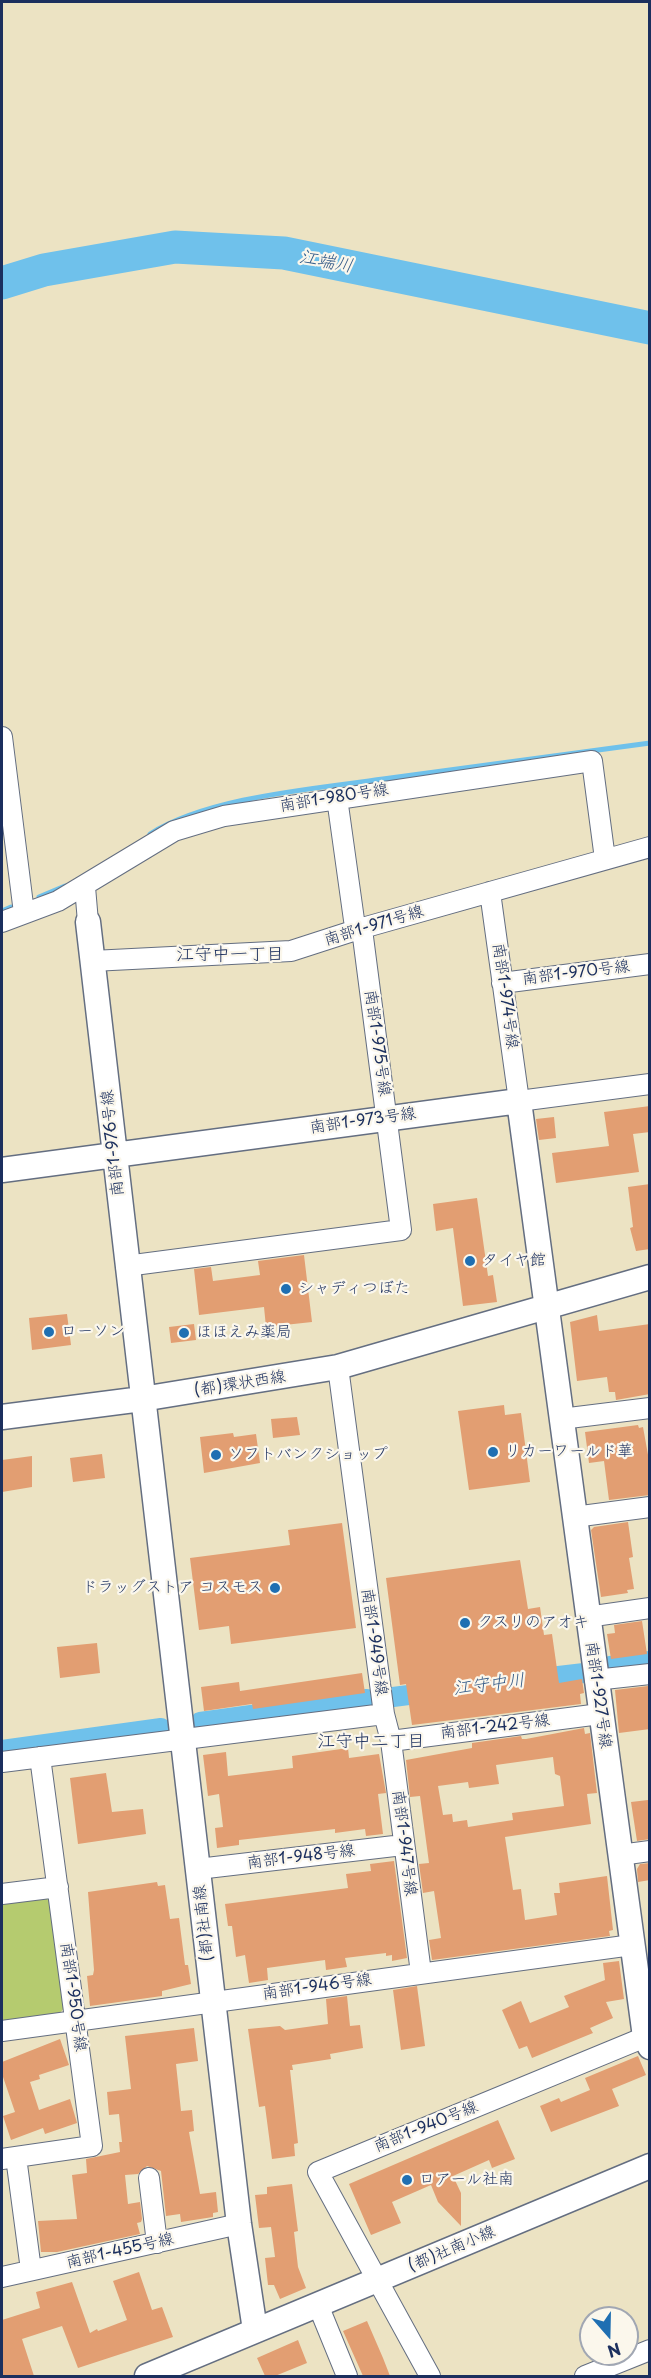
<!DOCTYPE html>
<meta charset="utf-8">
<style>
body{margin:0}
#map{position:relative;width:651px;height:2378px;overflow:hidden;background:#ece3c3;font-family:"Playpen Sans",sans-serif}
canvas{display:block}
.frame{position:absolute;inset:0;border:3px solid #1b2f5e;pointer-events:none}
.north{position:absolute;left:579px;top:2306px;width:60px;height:60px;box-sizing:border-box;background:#fbf7ec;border:2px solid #a1a7b3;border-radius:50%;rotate:160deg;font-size:16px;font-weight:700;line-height:24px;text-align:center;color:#1b2f5e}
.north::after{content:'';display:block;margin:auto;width:21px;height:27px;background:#1f6fb2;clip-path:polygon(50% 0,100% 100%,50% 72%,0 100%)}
</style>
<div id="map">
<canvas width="651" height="2378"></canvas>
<div class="frame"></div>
<div class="north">N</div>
</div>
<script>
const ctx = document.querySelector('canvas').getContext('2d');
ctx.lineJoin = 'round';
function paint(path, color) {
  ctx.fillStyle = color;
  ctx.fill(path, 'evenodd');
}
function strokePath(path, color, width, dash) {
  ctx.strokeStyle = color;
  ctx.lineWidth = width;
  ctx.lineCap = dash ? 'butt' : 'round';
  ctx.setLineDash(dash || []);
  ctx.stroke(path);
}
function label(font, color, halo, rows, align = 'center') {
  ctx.font = font + ' "Playpen Sans","Klee One",sans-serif';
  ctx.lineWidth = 4.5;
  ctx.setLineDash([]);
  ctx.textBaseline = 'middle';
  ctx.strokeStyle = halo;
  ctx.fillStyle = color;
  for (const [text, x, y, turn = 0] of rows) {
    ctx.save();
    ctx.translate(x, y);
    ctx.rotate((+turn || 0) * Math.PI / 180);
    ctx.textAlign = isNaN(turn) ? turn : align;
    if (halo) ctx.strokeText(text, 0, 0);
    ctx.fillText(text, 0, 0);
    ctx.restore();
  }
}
const green = new Path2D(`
 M43,1897L51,1901L65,2007L59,2014L2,2023V1903Z`);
const stream = new Path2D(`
 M150,834C209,797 313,789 383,779C472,767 561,755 650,743
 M39,897L65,886
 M2,911L11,907`);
const canal = new Path2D(`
 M610,1666L650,1661
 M533,1679L584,1673
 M393,1697L432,1692
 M200,1722L367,1699
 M2,1750L161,1728`);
const river = new Path2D(`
 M2,283L44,270L175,247L284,253L650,328`);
const building = new Path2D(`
 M650,1106V1132L633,1134L639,1172L556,1183L552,1153L609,1146L604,1112Z
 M554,1117L556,1138L539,1140L536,1119Z
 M650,1184V1249L636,1251L630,1228L633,1227L628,1187Z
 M477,1198L488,1276L493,1275L497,1302L463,1306L453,1228L436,1231L433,1204Z
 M304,1255L312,1322L266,1327L264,1307L199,1315L194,1269L211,1267L213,1281L260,1275L258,1261Z
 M67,1314L71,1345L32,1350L29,1318Z
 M597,1315L599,1331L650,1324V1394L616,1400L615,1392H609L607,1377L577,1381L570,1322Z
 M194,1324L196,1340L171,1343L169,1327Z
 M504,1405L505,1415L521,1413L530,1482L469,1490L458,1411Z
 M297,1417L300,1435L273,1438L271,1419Z
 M638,1425L639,1428L643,1427L650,1466V1495L609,1500L604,1461L589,1463L585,1432Z
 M233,1433L234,1437L256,1434L260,1463L204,1473L200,1437Z
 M102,1454L105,1478L73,1482L70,1458Z
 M32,1456V1487L2,1492V1460Z
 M628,1522L633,1557L629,1558L634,1589L627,1590L628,1593L601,1597L591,1530L594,1527Z
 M342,1523L356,1628L231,1644L229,1626L199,1630L190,1558L290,1545L288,1530Z
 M520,1560L528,1609L540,1607L544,1635L552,1634L559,1683L582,1679L584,1693L580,1694L581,1704L412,1725L406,1684L400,1685L386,1578Z
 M642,1621L647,1654L611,1659L607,1634L615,1633L614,1625Z
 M97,1643L100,1673L60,1678L57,1647Z
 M362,1673L365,1693L253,1709L252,1704L204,1711L201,1687L239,1682L240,1691Z
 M648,1686L650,1729L619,1733L615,1690Z
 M584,1728L585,1734L590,1733L597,1793L587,1794L591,1824L505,1837L513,1890L521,1889L525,1920L557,1915L554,1893H560L559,1883L607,1876L613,1930L609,1931L610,1936L432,1960L429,1940L441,1938L434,1891L423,1893L419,1864L429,1863L420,1796L410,1797L406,1760L472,1748V1743L521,1736L522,1739H526ZM553,1757L555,1774L560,1776L564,1806L512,1813L513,1820L468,1827L467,1820L453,1822L452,1814L443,1815L438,1786L468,1782L469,1788L499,1784L496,1765Z
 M348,1748L349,1758L379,1754L386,1793L378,1794L383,1834L366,1836L365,1829L335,1833V1829L239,1840V1845L217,1848L215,1828L223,1827L219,1794L208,1796L203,1755L226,1752L228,1776L293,1768L292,1756Z
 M106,1773L112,1812L143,1809L146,1834L78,1844L70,1778Z
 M648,1800L650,1839L637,1841L631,1802Z
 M394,1861L407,1958L392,1961V1955L386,1956V1953L345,1958L347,1967L326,1970L325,1960L267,1968L268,1980L249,1983L245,1955L236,1957L232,1926H228L225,1904L348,1888L346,1874L371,1871L370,1864Z
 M650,1863V1880L638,1882L637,1869L640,1864Z
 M157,1882L158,1886L165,1885L170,1919L179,1918L185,1965H188L191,1984L162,1991V1996L90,2006L87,1976L93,1975L94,1970L88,1892Z
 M619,1961L624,1999L606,2002L613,2018L590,2028L593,2033L532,2058L527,2046L519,2049L502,2010L521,2001L530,2023L569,2007L564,1996L605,1980L603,1963Z
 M417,1986L425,2046L401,2050L393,1990Z
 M347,1996L350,2026L360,2025L363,2048L330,2054L331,2059L292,2065L293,2070H290L298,2143L294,2144L295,2156L272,2159L265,2106L259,2107L248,2029L280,2026L285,2030L328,2024L326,1999Z
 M194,2028L198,2061L176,2064L181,2111L192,2110L194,2131L189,2132L200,2194L216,2192L218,2212L213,2213V2217L181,2222L180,2214L166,2216L161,2171L147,2166L138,2174L125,2175L128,2204L140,2202L142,2219L141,2222L137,2223L140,2234L57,2252H41L38,2221L77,2219L72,2175L87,2173L86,2159L120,2152L119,2142H122L119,2114L109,2115L107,2092L131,2089L125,2036Z
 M60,2039L69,2065L39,2075L40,2079L30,2082L39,2110L70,2099L77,2123L45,2134L43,2128L11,2140L3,2116L15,2112L2,2074V2062Z
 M638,2056L646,2075L612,2089L619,2106L551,2132L540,2106L559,2098L561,2102L590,2090L585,2078Z
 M498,2120L515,2159L492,2168L489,2160L453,2176L461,2193V2226L438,2202L431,2185L392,2202L401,2223L371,2235L349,2184Z
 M292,2184L298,2231L294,2232L298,2267L306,2288L280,2299L274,2285H268L265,2258L275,2257L271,2227L259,2228L255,2195L267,2194V2187Z
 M139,2272L152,2310L162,2307L173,2337L78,2368L62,2326L22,2339L34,2376H2V2320L40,2308L36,2292L72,2282L90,2333L97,2329L98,2331L127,2320L113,2281Z
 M367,2321L383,2358L390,2376H363L343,2331Z
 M298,2340L307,2363L275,2376H265L257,2358Z`);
const minor = new Path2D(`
 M2,737L24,913
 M85,887L88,922
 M490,892L519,1101L650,1084
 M2,922L58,901L174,831L224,816L592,761L605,859
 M92,961L291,951L359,929L650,847
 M502,983L650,964
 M126,1266L401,1230L363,937L354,920L337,798
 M561,1419L650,1408
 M574,1517L650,1507
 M587,1617L650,1608
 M595,1680L650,1674
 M384,1714L391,1741L421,1973
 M391,1741L600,1714
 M2,1762L384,1714L338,1367
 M620,1855L650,1851
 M198,1869L403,1845
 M2,1894L58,1887
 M2,2031L632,1945
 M16,2157L31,2270
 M2,2159L92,2146L40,1757
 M149,2178L157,2243
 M2,2277L239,2224
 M318,2305L347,2376
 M430,2376L318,2172L650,2035
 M585,2376L650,2350`);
const tertiary = new Path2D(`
 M88,922L239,2224L255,2330
 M2,1170L519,1101L645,2037L650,2047
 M2,1417L142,1399L338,1367L650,1277
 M147,2376L650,2166`);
const markers = [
 [470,1261,6,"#1f6fb2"],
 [286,1289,6,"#1f6fb2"],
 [49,1332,6,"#1f6fb2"],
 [184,1333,6,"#1f6fb2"],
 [493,1452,6,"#1f6fb2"],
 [216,1455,6,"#1f6fb2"],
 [275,1588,6,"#1f6fb2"],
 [465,1623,6,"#1f6fb2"],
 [407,2180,6,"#1f6fb2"]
];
const streetNames = [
 ["南部1-980号線",334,798,-9],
 ["南部1-971号線",374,926,-17],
 ["南部1-970号線",576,973,-7],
 ["南部1-974号線",505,996,82],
 ["南部1-975号線",377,1043,82],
 ["南部1-973号線",363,1121,-8],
 ["南部1-976号線",113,1143,-96],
 ["(都)環状西線",240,1384,-9],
 ["南部1-949号線",374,1642,82],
 ["南部1-927号線",598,1695,82],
 ["南部1-242号線",495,1727,-7],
 ["南部1-947号線",404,1843,83],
 ["南部1-948号線",301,1857,-7],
 ["(都)社南線",204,1923,-96],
 ["南部1-946号線",317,1987,-8],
 ["南部1-950号線",73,1997,82],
 ["南部1-940号線",426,2127,-22],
 ["(都)社南小線",452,2249,-23],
 ["南部1-455号線",120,2251,-13]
];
const poiNames = [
 ["タイヤ館",482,1261],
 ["シャディつぼた",298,1289],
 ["ローソン",61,1332],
 ["ほほえみ薬局",196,1333],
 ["リカーワールド華",505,1452],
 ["ソフトバンクショップ",228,1455],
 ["ドラッグストア コスモス",263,1588,"right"],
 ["クスリのアオキ",477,1623],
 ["ロアール社南",419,2180]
];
const waterNames = [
 ["江端川",326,262,11],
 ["江守中川",489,1685,-7]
];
const neighbourhoodNames = [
 ["江守中一丁目",230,955],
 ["江守中二丁目",371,1742]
];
paint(green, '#b5cb6f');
strokePath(stream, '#6fc1eb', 5);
strokePath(canal, '#6fc1eb', 20);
strokePath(river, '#6fc1eb', 33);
paint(building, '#e29e72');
strokePath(minor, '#646e81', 22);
strokePath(tertiary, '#646e81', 27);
strokePath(minor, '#fff', 20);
strokePath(tertiary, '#fff', 24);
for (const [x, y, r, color] of markers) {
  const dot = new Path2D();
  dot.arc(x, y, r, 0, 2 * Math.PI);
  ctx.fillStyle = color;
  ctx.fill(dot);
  strokePath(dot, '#fbf7ec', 2);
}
label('16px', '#1b2f5e', '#fbf7ec', streetNames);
label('16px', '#1b2f5e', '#fbf7ec', poiNames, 'left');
label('italic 18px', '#345b88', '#fbf7ec', waterNames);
label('18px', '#1b2f5e', '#fbf7ec', neighbourhoodNames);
</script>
